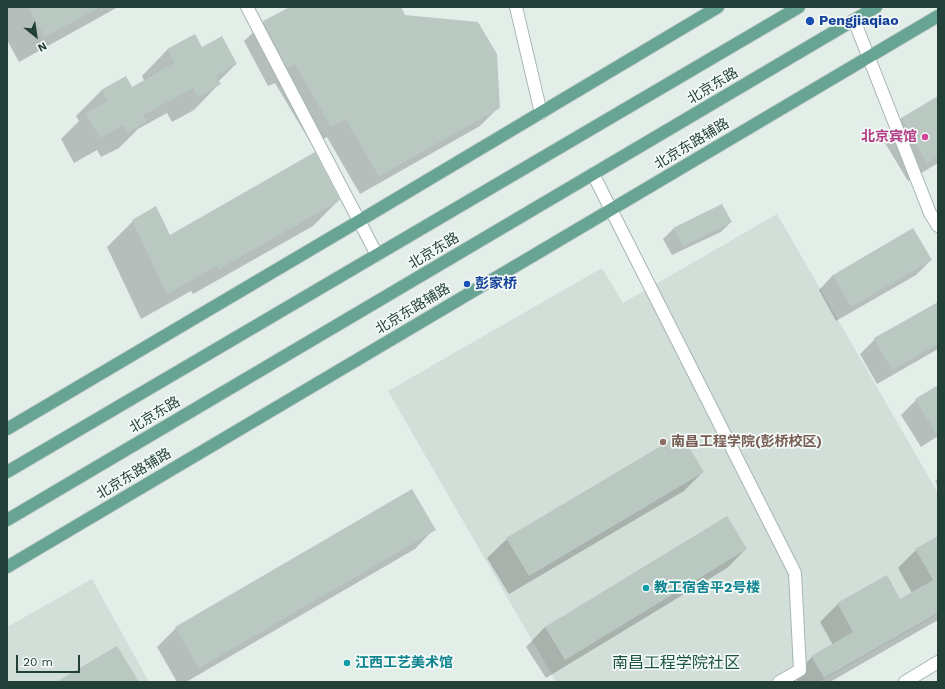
<!DOCTYPE html>
<meta charset="utf-8">
<style>
body{margin:0}
#map{position:relative;width:945px;height:689px;overflow:hidden;background:#e3eee9;font-family:"Work Sans",sans-serif}
canvas{display:block}
.frame{position:absolute;inset:0;border:8px solid #224037;pointer-events:none}
.north{position:absolute;left:16px;top:16px;width:40px;height:40px;-webkit-text-stroke:3px #f4faf7;paint-order:stroke;rotate:150deg;font-size:11px;font-weight:700;line-height:16px;text-align:center;color:#224037}
.north::after{content:'';display:block;margin:auto;width:14px;height:18px;background:#224037;clip-path:polygon(50% 0,100% 100%,50% 72%,0 100%)}
.scale{position:absolute;left:16px;top:655px;width:64px;height:18px;box-sizing:border-box;border:2px solid #224037;border-top:0;padding-left:5px;font-size:12px;line-height:14px;white-space:nowrap;color:#224037;-webkit-text-stroke:3px #f4faf7;paint-order:stroke}
</style>
<div id="map">
<canvas width="945" height="689"></canvas>
<div class="frame"></div>
<div class="north">N</div>
<div class="scale">20 m</div>
</div>
<script>
const ctx = document.querySelector('canvas').getContext('2d');
ctx.lineJoin = 'round';
function paint(path, color) {
  ctx.fillStyle = color;
  ctx.fill(path, 'evenodd');
}
function strokePath(path, color, width, dash) {
  ctx.strokeStyle = color;
  ctx.lineWidth = width;
  ctx.lineCap = dash ? 'butt' : 'round';
  ctx.setLineDash(dash || []);
  ctx.stroke(path);
}
function label(font, color, halo, rows, align = 'center') {
  ctx.font = font + ' "Work Sans","Noto Sans SC",sans-serif';
  ctx.lineWidth = 3.5;
  ctx.setLineDash([]);
  ctx.textBaseline = 'middle';
  ctx.strokeStyle = halo;
  ctx.fillStyle = color;
  for (const [text, x, y, turn = 0] of rows) {
    ctx.save();
    ctx.translate(x, y);
    ctx.rotate((+turn || 0) * Math.PI / 180);
    ctx.textAlign = isNaN(turn) ? turn : align;
    if (halo) ctx.strokeText(text, 0, 0);
    ctx.fillText(text, 0, 0);
    ctx.restore();
  }
}
const built = new Path2D(`
 M777,214L938,493V614L819,682H556L388,391L602,268L623,303Z
 M92,579L149,682H7V627Z`);
const shadow = new Path2D(`
 M7,7H118L19,62L7,40Z
 M293,7H400L404,16L499,107L480,126L360,194L327,137L312,145L275,83L268,86L244,41L264,22Z
 M195,35L202,48L236,64L218,82L219,84L194,110L172,122L167,113L138,129L119,148L101,157L97,150L74,163L61,139L79,121L76,116L102,90L131,88L144,81L142,76L167,50Z
 M938,97V163L908,181L882,138L901,119Z
 M339,200L313,226L193,294L191,291L141,319L107,247L133,221L169,236Z
 M722,206L731,222L721,232L672,255L663,239L673,229Z
 M931,260L916,275L836,321L819,290L833,275Z
 M938,303V349L877,384L860,354L875,339Z
 M938,387V436L921,447L901,415L916,400Z
 M703,472L684,491L509,594L487,558L507,539Z
 M938,479V486L935,481Z
 M434,529L415,549L186,682H177L157,647L176,628Z
 M938,537V620L830,682H798L794,675L812,657L833,645L820,622L838,604L900,600L912,593L898,568L916,550Z
 M746,549L727,568L546,678L526,647L545,627Z`);
const building = new Path2D(`
 M28,7H99L45,37Z
 M290,7H401L405,15L478,22L497,54L500,108L379,176L346,119L331,127L295,64L287,68L263,21Z
 M195,34L202,47L222,36L237,64L216,76L221,84L198,97L193,88L143,115L146,122L128,132L123,125L100,138L86,113L108,101L101,90L126,76L132,87L175,63L167,49Z
 M938,96V156L927,163L901,118Z
 M315,152L340,200L219,269L217,265L167,294L132,220L156,206L170,235Z
 M722,204L732,222L683,246L673,228Z
 M913,228L932,260L851,307L833,275Z
 M938,302V344L892,370L874,338Z
 M938,385V436L915,399Z
 M681,434L704,472L529,576L506,538Z
 M412,489L436,530L199,668L175,627Z
 M727,516L747,549L565,660L545,627Z
 M938,536V613L824,678L811,656L853,632L837,603L887,575L900,599L933,580L915,549Z
 M117,646L139,682H56Z`);
const minor = new Path2D(`
 M247,7L377,255
 M516,7L541,113
 M854,20L930,213L938,226
 M593,174L795,573L800,670L779,682
 M905,682L938,662`);
const major = new Path2D(`
 M7,429L359,221L718,7
 M7,472L799,7
 M7,520L876,7
 M7,567L938,16`);
const markers = [
 [810,21,5,"#1a4fb4"],
 [925,137,4,"#d1479c"],
 [467,284,4,"#1a4fb4"],
 [663,442,4,"#8d6e63"],
 [646,588,4,"#0f9aa8"],
 [347,663,4,"#0f9aa8"]
];
const transitNames = [
 ["Pengjiaqiao",819,21],
 ["彭家桥",475,284]
];
const streetNames = [
 ["北京东路",713,86,-31],
 ["北京东路辅路",692,144,-31],
 ["北京东路",434,251,-31],
 ["北京东路辅路",413,309,-31],
 ["北京东路",155,415,-31],
 ["北京东路辅路",134,474,-31]
];
const hotelNames = [
 ["北京宾馆",917,137]
];
const educationNames = [
 ["南昌工程学院(彭桥校区)",671,442]
];
const cultureNames = [
 ["教工宿舍平2号楼",654,588],
 ["江西工艺美术馆",355,663]
];
const quarterNames = [
 ["南昌工程学院社区",676,663]
];
paint(built, '#d2ded8');
paint(shadow, '#0003');
paint(building, '#b9c9c2');
strokePath(minor, '#a5b6b0', 14);
strokePath(major, '#c1cac7', 14);
strokePath(minor, '#fff', 12);
strokePath(major, '#67a493', 12);
for (const [x, y, r, color] of markers) {
  const dot = new Path2D();
  dot.arc(x, y, r, 0, 2 * Math.PI);
  ctx.fillStyle = color;
  ctx.fill(dot);
  strokePath(dot, '#f4faf7', 1.5);
}
label('bold 14px', '#164399', '#f4faf7', transitNames, 'left');
label('14px', '#224037', '#f4faf7', streetNames);
label('bold 14px', '#b23c85', '#f4faf7', hotelNames, 'right');
label('bold 14px', '#785e54', '#f4faf7', educationNames, 'left');
label('bold 14px', '#0d838f', '#f4faf7', cultureNames, 'left');
label('16px', '#1d5344', '#f4faf7', quarterNames);
</script>
